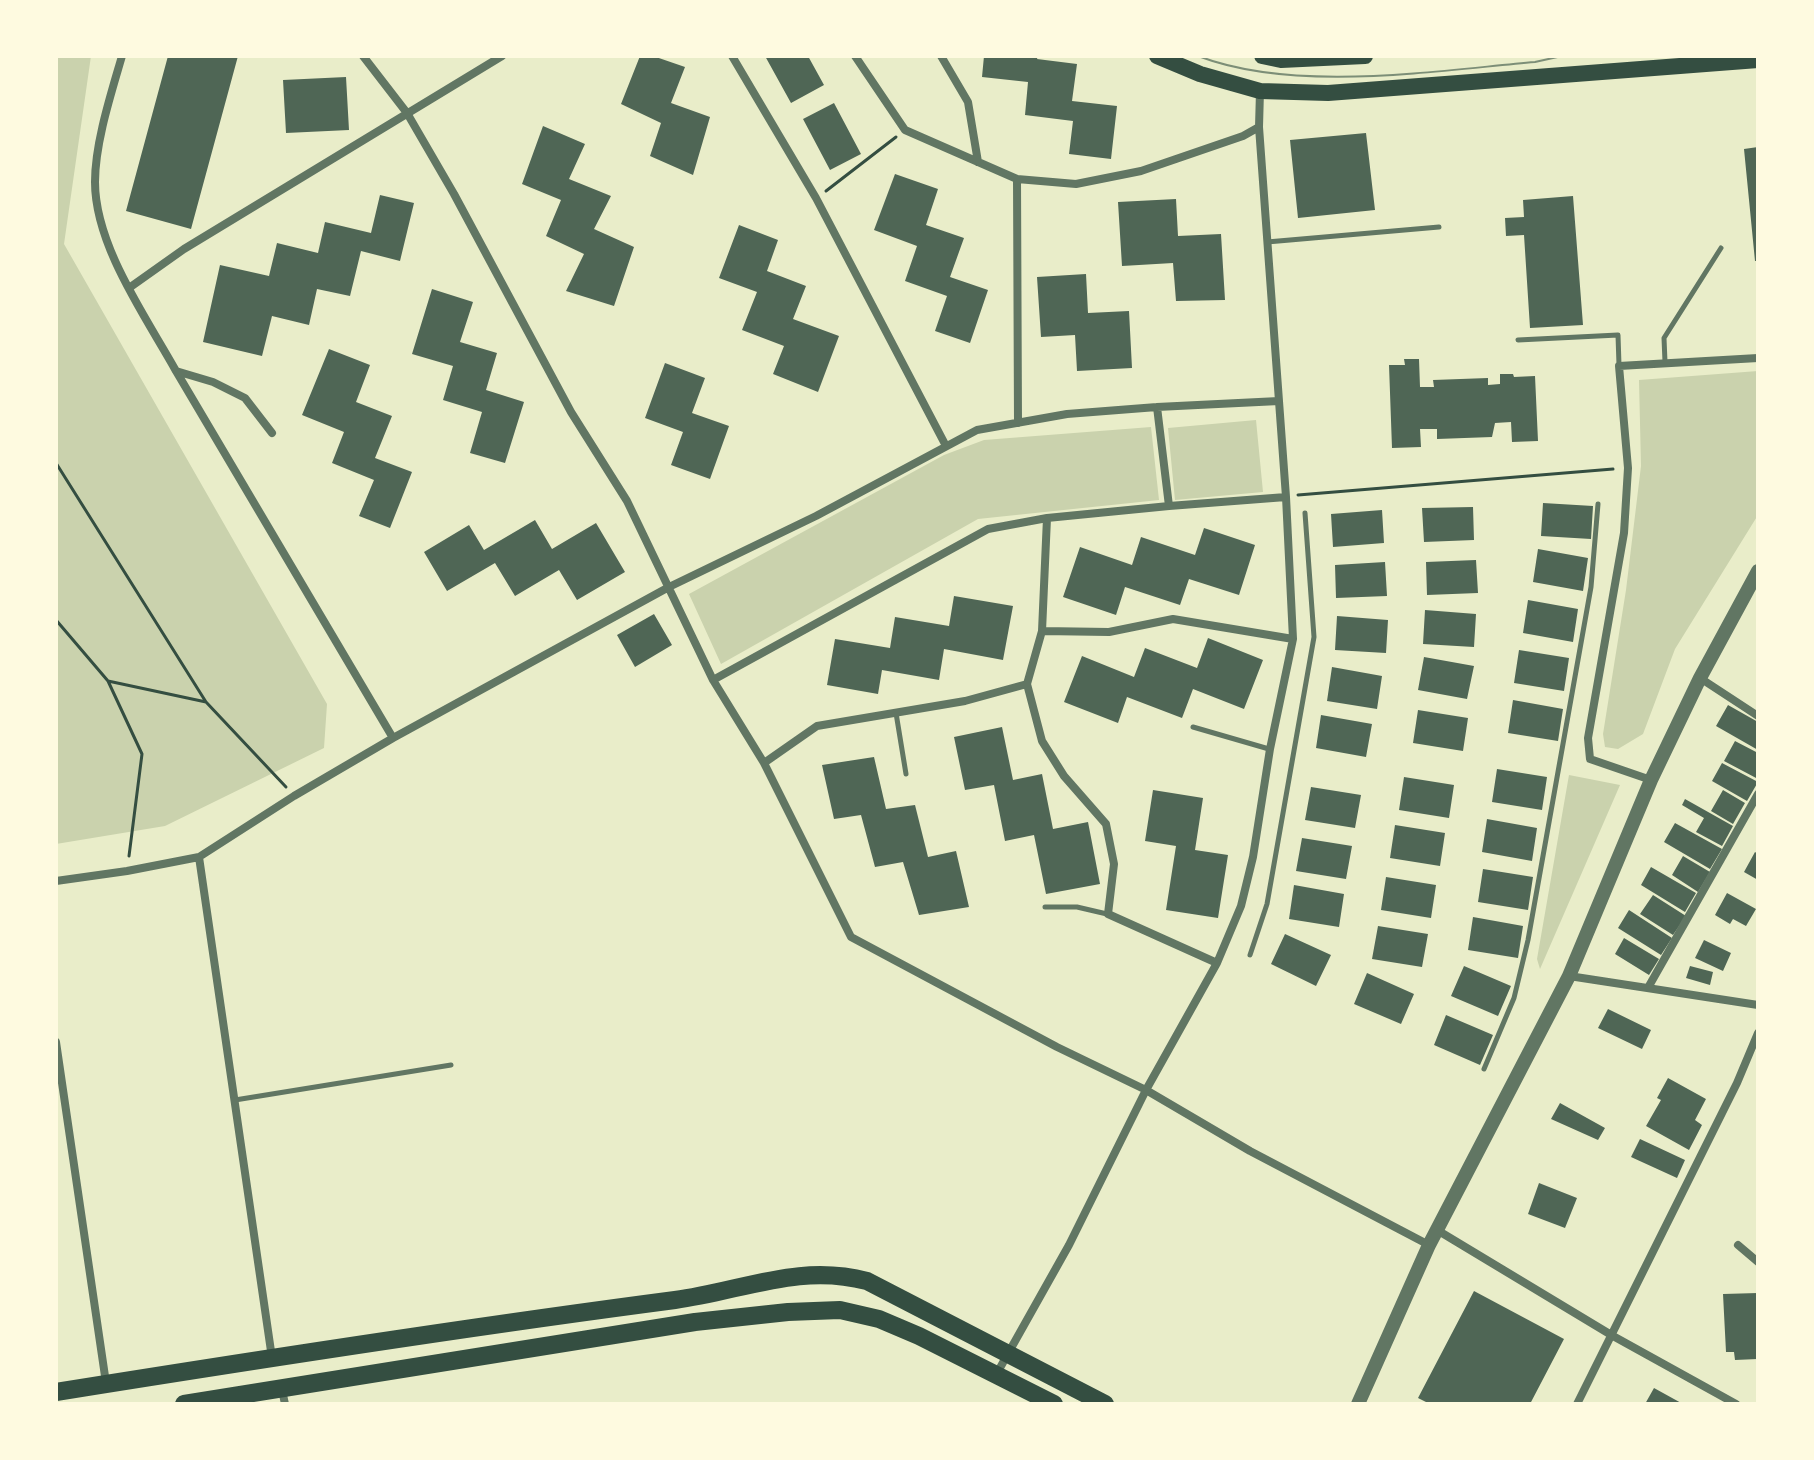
<!DOCTYPE html>
<style>
body{margin:0}
#map{position:relative;width:1814px;height:1460px;overflow:hidden;background:#e9edc9;font-family:Quicksand,sans-serif}
canvas{display:block}
.frame{position:absolute;inset:0;border:58px solid #fefae0;pointer-events:none}
</style>
<div id="map">
<canvas width="1814" height="1460"></canvas>
<div class="frame"></div>
</div>
<script>
const ctx = document.querySelector('canvas').getContext('2d');
ctx.lineJoin = 'round';
function paint(path, color) {
  ctx.fillStyle = color;
  ctx.fill(path, 'evenodd');
}
function strokePath(path, color, width, dash) {
  ctx.strokeStyle = color;
  ctx.lineWidth = width;
  ctx.lineCap = dash ? 'butt' : 'round';
  ctx.setLineDash(dash || []);
  ctx.stroke(path);
}
const green = new Path2D(`
 M56,56H91L64,244L327,704L324,748L165,826L56,844Z
 M1758,371V515L1675,649L1643,734L1618,749L1605,747L1603,734L1626,590L1641,466L1639,380Z
 M1256,420L1263,492L1175,500L1168,428Z
 M1151,427L1159,500L978,519L721,664L689,594L944,455L984,440Z
 M1569,775L1620,785L1540,969L1537,959Z`);
const building = new Path2D(`
 M168,56H238L191,229L126,211Z
 M640,56H653L685,67L671,103L710,117L693,175L650,156L661,123L621,104Z
 M765,56H808L824,85L791,103Z
 M984,56H1038L1037,59L1077,64L1072,101L1117,106L1111,159L1069,154L1073,121L1025,115L1028,82L982,77Z
 M346,77L349,130L286,133L283,80Z
 M834,103L861,154L830,170L803,119Z
 M543,126L585,144L569,179L611,196L594,229L634,247L614,306L566,291L584,254L546,236L561,200L522,184Z
 M1366,133L1375,210L1298,218L1290,140Z
 M1758,147V261H1755L1744,149Z
 M895,174L938,189L926,225L964,238L950,277L988,290L970,343L935,331L947,296L905,281L917,246L874,230Z
 M380,195L414,203L400,261L361,251L350,296L317,289L309,325L272,316L262,356L203,342L220,265L269,276L277,243L318,253L325,222L371,233Z
 M1573,196L1583,325L1530,328L1524,235L1506,236L1505,218L1524,217L1523,200Z
 M1176,199L1178,236L1221,234L1225,300L1176,301L1173,263L1122,266L1118,202Z
 M739,225L778,240L767,271L806,286L793,319L839,336L818,392L773,374L784,346L742,330L757,292L719,278Z
 M1086,274L1088,313L1129,311L1132,368L1077,371L1075,335L1041,337L1037,277Z
 M432,289L473,302L460,342L497,353L486,390L524,402L505,463L470,453L482,412L443,400L453,366L412,354Z
 M329,349L370,365L356,402L392,416L375,458L412,472L390,528L359,516L374,480L332,463L344,432L302,415Z
 M1404,359H1419L1420,387H1434L1433,380L1488,378V385L1500,384V374H1513L1514,377L1535,376L1538,441L1512,442L1511,422L1495,423L1492,437L1437,439V429H1420L1421,447L1392,448L1389,365H1405Z
 M665,363L705,378L692,413L729,426L710,479L671,465L683,432L645,418Z
 M1543,503L1593,506L1591,539L1541,536Z
 M1473,507L1474,540L1424,542L1422,508Z
 M1382,510L1384,543L1333,547L1331,514Z
 M535,520L552,549L596,523L625,572L577,600L559,570L515,596L495,563L447,591L424,552L469,525L484,550Z
 M1204,528L1255,545L1239,595L1189,579L1180,605L1125,587L1116,615L1063,597L1080,547L1132,565L1141,537L1195,555Z
 M1538,549L1588,558L1583,591L1533,582Z
 M1476,560L1478,593L1427,595L1426,562Z
 M1385,562L1387,596L1336,598L1335,565Z
 M954,596L1013,606L1003,660L944,649L939,680L882,670L878,694L827,685L835,639L890,648L895,617L949,626Z
 M1528,600L1578,609L1573,642L1523,633Z
 M1425,610L1476,614L1474,647L1423,644Z
 M654,614L672,645L635,667L617,635Z
 M1337,616L1388,620L1386,653L1335,650Z
 M1208,638L1263,660L1244,709L1193,689L1182,718L1127,697L1118,723L1064,702L1082,656L1134,677L1145,648L1197,668Z
 M1519,650L1569,658L1564,691L1514,683Z
 M1424,657L1474,666L1467,699L1418,690Z
 M1332,667L1382,676L1377,709L1327,701Z
 M1513,700L1563,709L1558,741L1508,733Z
 M1728,705L1758,722V750L1716,726Z
 M1418,710L1468,718L1463,751L1413,743Z
 M1321,715L1372,724L1366,757L1316,748Z
 M1002,727L1013,780L1042,774L1053,829L1088,822L1100,884L1046,894L1034,835L1005,841L994,785L965,790L954,737Z
 M1735,741L1758,753V779L1724,761Z
 M874,757L886,809L915,805L928,857L956,851L969,907L919,915L903,862L875,867L861,815L834,819L822,765Z
 M1722,763L1758,782L1747,801L1712,781Z
 M1497,769L1547,777L1542,810L1492,802Z
 M1404,777L1454,785L1449,818L1399,810Z
 M1311,787L1361,795L1355,828L1305,820Z
 M1153,790L1203,798L1195,850L1228,855L1218,918L1166,910L1176,846L1145,841Z
 M1723,790L1745,803L1733,824L1711,811Z
 M1685,799L1733,826L1722,846L1696,832L1704,818L1682,805Z
 M1487,819L1537,828L1532,861L1482,852Z
 M1675,823L1722,849L1710,869L1664,842Z
 M1395,825L1445,833L1440,866L1390,858Z
 M1302,838L1352,846L1346,879L1296,871Z
 M1755,852L1758,854V880L1744,872Z
 M1683,856L1710,872L1698,892L1672,875Z
 M1651,867L1696,893L1685,912L1641,885Z
 M1483,869L1533,877L1528,910L1478,902Z
 M1386,877L1436,885L1431,918L1381,910Z
 M1294,885L1344,894L1339,927L1289,919Z
 M1727,893L1756,909L1746,926L1733,919L1730,924L1715,915Z
 M1653,895L1686,916L1673,935L1640,914Z
 M1629,910L1672,938L1661,955L1618,928Z
 M1473,917L1523,926L1518,958L1468,950Z
 M1378,926L1428,934L1422,967L1372,959Z
 M1285,934L1331,955L1316,986L1271,964Z
 M1624,938L1659,959L1649,975L1615,954Z
 M1704,940L1731,953L1723,971L1695,958Z
 M1464,966L1511,986L1498,1016L1451,996Z
 M1690,966L1713,972L1710,985L1686,978Z
 M1367,973L1414,994L1401,1024L1354,1004Z
 M1608,1009L1651,1030L1642,1049L1598,1028Z
 M1446,1015L1493,1035L1480,1065L1434,1045Z
 M1668,1078L1706,1099L1695,1120L1702,1125L1689,1150L1646,1126L1661,1100L1657,1098Z
 M1560,1103L1605,1128L1598,1140L1551,1119Z
 M1640,1139L1685,1160L1677,1178L1631,1157Z
 M1539,1183L1577,1198L1565,1228L1528,1214Z
 M1474,1291L1564,1339L1530,1404H1430L1418,1398Z
 M1758,1293V1359L1735,1360L1734,1352H1726L1723,1294Z
 M1654,1388L1683,1404H1645Z`);
const path = new Path2D(`
 M826,191L896,137
 M56,463L206,702L286,787
 M1298,495L1613,469
 M56,620L108,681L142,754L129,856
 M108,681L206,702`);
const service = new Path2D(`
 M1267,242L1439,227
 M1518,340L1618,335L1619,365
 M1665,362L1664,338L1721,248
 M896,713L906,774
 M1193,727L1269,749
 M1045,907H1077L1107,914
 M1250,955L1267,904L1314,637L1305,513
 M1484,1069L1514,998L1528,940L1591,587L1598,504
 M235,1100L451,1065`);
const minor = new Path2D(`
 M122,56C111,94 95,143 95,182C95,246 146,317 176,371L213,382L245,398L272,433
 M363,56L407,113L454,194L571,412L627,501L713,680L764,763
 M732,56L816,198L946,446
 M855,56L905,130L1017,179L1076,184L1141,171L1243,136L1259,127L1286,497L1293,639L1270,749L1253,857L1241,906L1217,963L1146,1090L1069,1245L996,1375
 M941,56L968,102L978,162
 M1259,127L1260,91
 M1017,179L1018,423
 M129,288L184,249L502,56
 M176,371L393,738L669,587L816,516L977,430L1067,414L1157,407
 M1169,506L1286,497
 M1042,631L1109,632L1173,619L1293,639
 M1700,678L1758,716
 M713,680L988,529L1047,518
 M1027,684L1042,631L1047,518L1169,506L1157,407L1279,401
 M1651,780L1590,759L1588,738L1624,533L1628,468L1619,366L1758,358
 M199,857L272,1358
 M56,881L127,871L199,857L294,796L393,738
 M1217,963L1108,914L1114,864L1106,824L1064,776L1042,741L1027,684L965,701L817,726L764,763L851,937L1057,1047L1146,1090L1250,1151L1429,1245
 M1569,976L1758,1005
 M1649,986L1758,794
 M56,1042L106,1383
 M1437,1230L1613,1336L1736,1404
 M1738,1245L1758,1262
 M282,1390L285,1404
 M1577,1404L1737,1083L1758,1033`);
const tertiary = new Path2D(`
 M1358,1404L1429,1245L1569,976L1651,780L1700,678L1758,571`);
const secondary = new Path2D(`
 M1157,56L1200,74L1260,91L1328,93L1758,60
 M1262,56L1281,60L1365,56`);
const primary = new Path2D(`
 M56,1392C262,1359 468,1327 675,1300C742,1291 799,1263 867,1281L1105,1404
 M184,1404L695,1322L788,1312L840,1310L879,1319L919,1336L1054,1404`);
const tram = new Path2D(`
 M1198,56C1295,93 1432,71 1535,62L1562,56`);
paint(green, '#cad2ad');
paint(building, '#4f6655');
strokePath(path, '#344e41', 3);
strokePath(service, '#617663', 5);
strokePath(minor, '#617663', 8);
strokePath(tertiary, '#617663', 14);
strokePath(secondary, '#344e41', 16);
strokePath(primary, '#344e41', 18);
strokePath(tram, '#7c8e77', 2);
</script>
